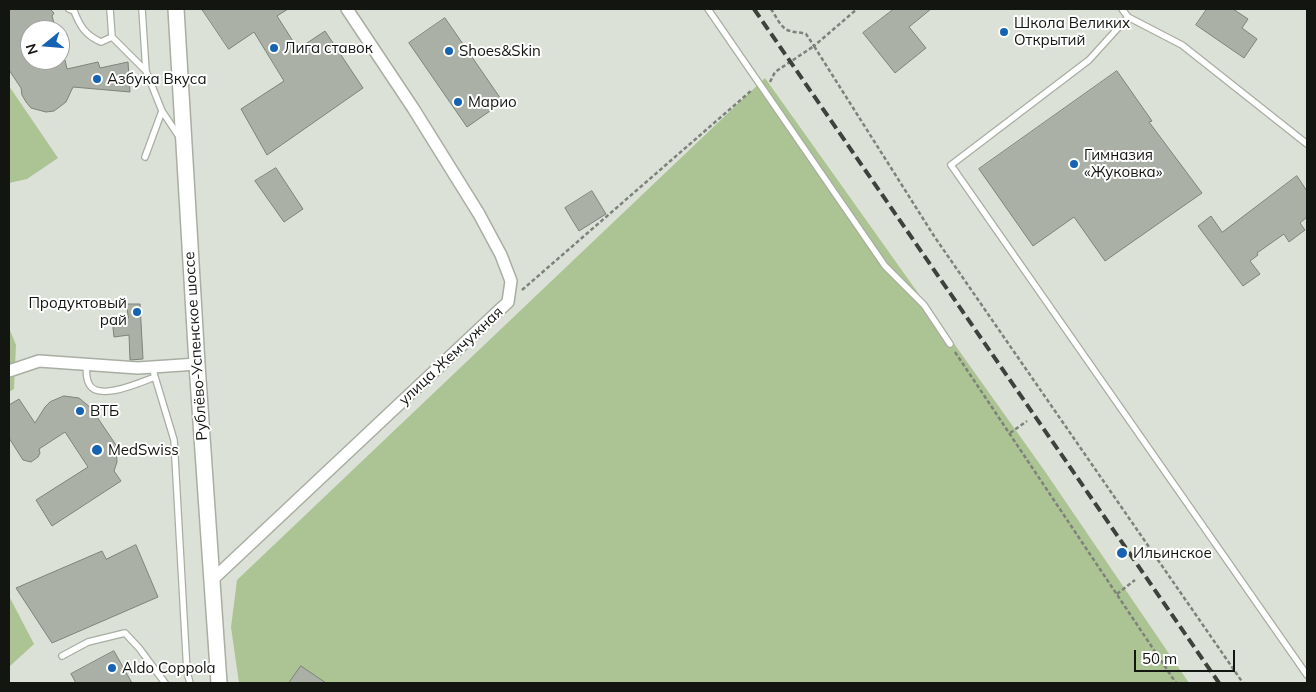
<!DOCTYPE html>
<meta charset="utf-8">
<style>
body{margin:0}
#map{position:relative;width:1316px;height:692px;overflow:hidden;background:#dbe1d6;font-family:Mulish,sans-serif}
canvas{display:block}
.frame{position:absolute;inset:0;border:10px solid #131511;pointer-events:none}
.north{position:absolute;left:20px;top:20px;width:50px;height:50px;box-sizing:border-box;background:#fff;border:1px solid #a1a1a0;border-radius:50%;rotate:253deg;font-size:14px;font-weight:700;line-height:20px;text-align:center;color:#131511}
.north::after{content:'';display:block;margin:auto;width:18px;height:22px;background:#1563b2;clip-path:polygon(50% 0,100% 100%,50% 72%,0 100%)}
.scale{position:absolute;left:1134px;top:650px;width:101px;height:22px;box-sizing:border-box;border:2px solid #131511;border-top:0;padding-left:6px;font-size:15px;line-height:18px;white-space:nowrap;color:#131511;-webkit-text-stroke:4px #fff;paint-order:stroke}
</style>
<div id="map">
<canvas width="1316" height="692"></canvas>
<div class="frame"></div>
<div class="north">N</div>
<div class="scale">50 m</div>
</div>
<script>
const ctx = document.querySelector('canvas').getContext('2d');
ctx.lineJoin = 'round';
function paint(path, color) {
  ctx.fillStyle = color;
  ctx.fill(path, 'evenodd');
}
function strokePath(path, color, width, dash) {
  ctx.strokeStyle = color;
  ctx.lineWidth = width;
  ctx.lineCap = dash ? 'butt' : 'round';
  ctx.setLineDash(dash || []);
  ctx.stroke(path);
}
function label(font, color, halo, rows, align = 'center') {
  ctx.font = font + ' Mulish,sans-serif';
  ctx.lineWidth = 4;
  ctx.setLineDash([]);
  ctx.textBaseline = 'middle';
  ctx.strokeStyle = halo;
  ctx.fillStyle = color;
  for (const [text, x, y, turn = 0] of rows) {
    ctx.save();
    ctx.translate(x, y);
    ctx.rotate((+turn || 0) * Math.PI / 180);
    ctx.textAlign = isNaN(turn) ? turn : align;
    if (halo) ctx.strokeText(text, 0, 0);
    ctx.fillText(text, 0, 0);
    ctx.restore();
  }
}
const green = new Path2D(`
 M765,78L1044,470L1189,683H239L231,627L237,580Z
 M9,86L58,158L27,179L9,183Z
 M9,328L16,345L14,389L9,392Z
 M9,596L34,644L9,667Z`);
const building = new Path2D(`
 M9,9H50L54,13L52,16L56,30H30V60H65L67,69L98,62L100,68L128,62L130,92L73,87L66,102L54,111L46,112L31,108L26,102L22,95L21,88L9,70Z
 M202,9H288L277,16L298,49L325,31L363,88L267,155L241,109L284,81L254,32L229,49Z
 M894,9H931L909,27L926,48L895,73L863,33Z
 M1207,9H1233L1248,19L1242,28L1257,39L1244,58L1196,25Z
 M445,18L503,102L467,127L409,43Z
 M1117,71L1152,121L1149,122L1202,193L1105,261L1074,217L1033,246L979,169Z
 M276,168L303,209L284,222L255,181Z
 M1297,176L1307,191V217L1300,223L1305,230L1289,242L1284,234L1257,253L1258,255L1250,261L1260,274L1243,286L1198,226L1211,216L1222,232Z
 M592,191L606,214L579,231L565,208Z
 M127,304H140L143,359L130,360L129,335L114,337L112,319L128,318Z
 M64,396L79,398L91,408L116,445L117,462L114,471L121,481L52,526L36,500L88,467L65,432L39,449L40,453L38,457L31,462L23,460L9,438V405L19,399L35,423L45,407L50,402Z
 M136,545L158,597L52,643L16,588L102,551L106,559Z
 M114,651L132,683H76L71,674Z
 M301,666L326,683H289Z`);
const path = new Path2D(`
 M771,9C776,16 781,29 790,31C795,33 801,32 806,34L814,46L857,9
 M770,82L775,72L814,46L934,236L1243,683
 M522,290L752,90
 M955,352L1176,683
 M1010,433L1027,421
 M1117,594L1135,580`);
const lane = new Path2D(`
 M69,9L74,11C80,26 85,35 101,42L112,37L146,71
 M110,9L112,37
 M142,9L146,71L162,111L180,138
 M708,9L885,266L924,305L950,344
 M1122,9L1128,17L1182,45L1307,144
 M1128,17L1089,60L951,165L1307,675
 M145,157L162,111
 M87,364C86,371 86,378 89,384C98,402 141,382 155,377
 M152,367L174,440L187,672L190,683
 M62,656L88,642L125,633L139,648L165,683`);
const street = new Path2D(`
 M9,371L39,361L138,368L197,364
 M211,581L508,302L511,281L501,255L479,214L413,108L347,9`);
const secondary = new Path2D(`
 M176,9L197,364L219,683`);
const rail = new Path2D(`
 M754,9L1219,683`);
const markers = [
 [1004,32,5,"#1563b2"],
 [274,48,5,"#1563b2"],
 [449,51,5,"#1563b2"],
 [97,79,5,"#1563b2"],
 [458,102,5,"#1563b2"],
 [1074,164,5,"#1563b2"],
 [137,312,5,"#1563b2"],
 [80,411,5,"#1563b2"],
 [97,450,6,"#1563b2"],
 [1122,553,6,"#1563b2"],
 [112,668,5,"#1563b2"]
];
const poiNames = [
 ["Школа Великих",1014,23],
 ["Открытий",1014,40],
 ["Лига ставок",284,48],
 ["Shoes&Skin",459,51],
 ["Азбука Вкуса",107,79],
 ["Марио",468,102],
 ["Гимназия",1084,155],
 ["«Жуковка»",1084,172],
 ["Продуктовый",127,303,"right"],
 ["рай",127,320,"right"],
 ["ВТБ",90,411],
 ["MedSwiss",108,450],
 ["Ильинское",1133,553],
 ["Aldo Coppola",122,668]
];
const streetNames = [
 ["Рублёво-Успенское шоссе",196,346,-94],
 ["улица Жемчужная",451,356,-43]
];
paint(green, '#acc394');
paint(building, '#aab0a5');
strokePath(building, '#7e8379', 1);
strokePath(lane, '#a9aea3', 8);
strokePath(street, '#a9aea3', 14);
strokePath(secondary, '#a9aea3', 18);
strokePath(path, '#7d827a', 2.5, [4, 2.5]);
strokePath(lane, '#fff', 5.5);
strokePath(street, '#fff', 11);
strokePath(secondary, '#fff', 15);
strokePath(rail, '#3e413c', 4, [10, 5]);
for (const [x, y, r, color] of markers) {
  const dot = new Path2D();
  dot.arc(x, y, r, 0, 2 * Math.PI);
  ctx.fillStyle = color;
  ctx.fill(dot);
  strokePath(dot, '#fff', 2);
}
label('15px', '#131511', '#fff', poiNames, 'left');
label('15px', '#131511', '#fff', streetNames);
</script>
